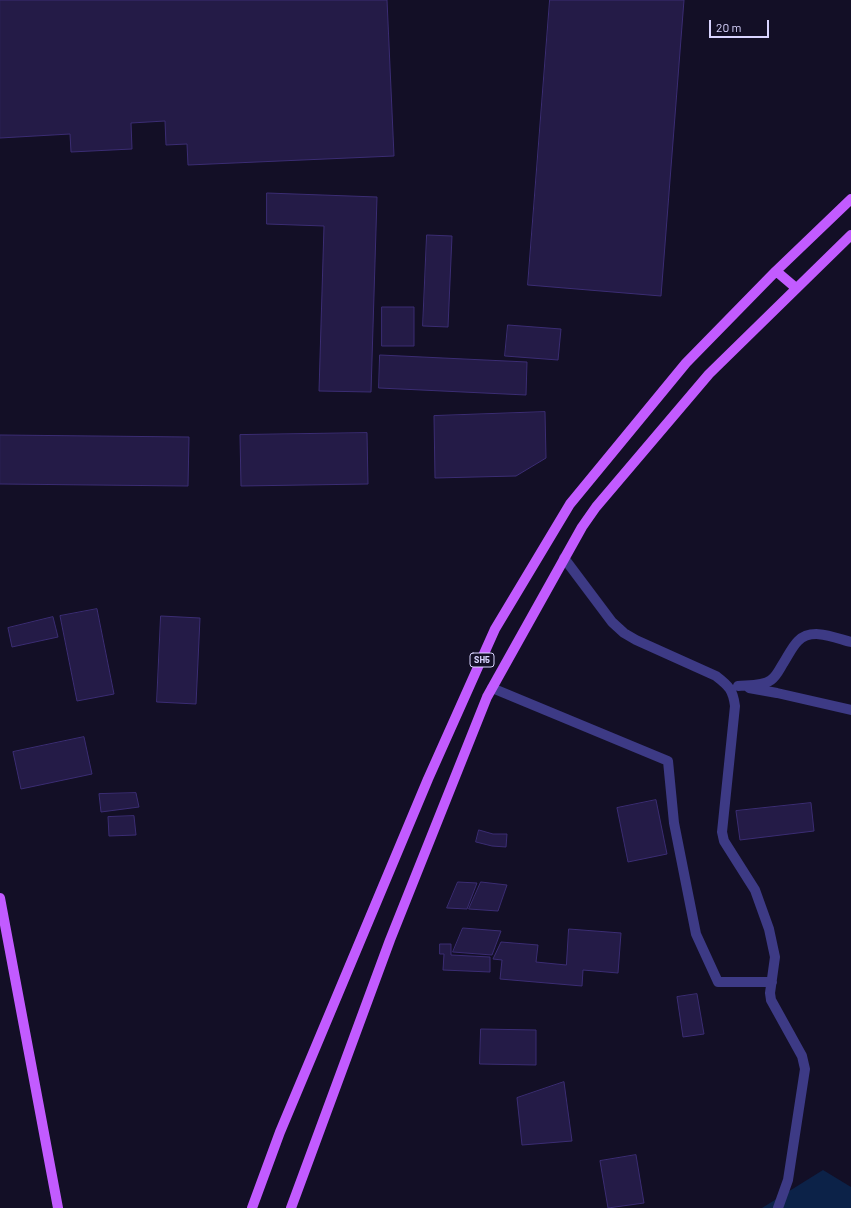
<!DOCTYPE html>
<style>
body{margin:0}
#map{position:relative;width:851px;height:1208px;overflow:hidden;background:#130f26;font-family:Barlow,sans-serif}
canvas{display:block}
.scale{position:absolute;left:709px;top:20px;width:60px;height:18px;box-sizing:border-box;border:2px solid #d9d4ff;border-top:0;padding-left:5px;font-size:12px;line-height:14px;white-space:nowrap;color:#d9d4ff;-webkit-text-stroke:3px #130f26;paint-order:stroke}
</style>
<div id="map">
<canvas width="851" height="1208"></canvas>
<div class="scale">20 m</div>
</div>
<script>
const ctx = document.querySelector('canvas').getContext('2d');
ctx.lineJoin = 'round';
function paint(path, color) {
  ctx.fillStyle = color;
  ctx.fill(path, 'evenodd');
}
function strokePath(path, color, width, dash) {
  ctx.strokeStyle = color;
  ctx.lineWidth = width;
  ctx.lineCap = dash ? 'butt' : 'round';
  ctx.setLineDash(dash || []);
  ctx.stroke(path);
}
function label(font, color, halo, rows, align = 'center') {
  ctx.font = font + ' Barlow,sans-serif';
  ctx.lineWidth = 3.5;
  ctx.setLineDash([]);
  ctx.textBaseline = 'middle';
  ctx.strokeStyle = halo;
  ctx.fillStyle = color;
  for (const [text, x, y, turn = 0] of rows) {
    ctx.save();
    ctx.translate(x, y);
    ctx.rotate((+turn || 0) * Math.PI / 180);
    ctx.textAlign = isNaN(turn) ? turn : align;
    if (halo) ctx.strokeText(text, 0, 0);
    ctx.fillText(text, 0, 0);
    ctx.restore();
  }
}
const water = new Path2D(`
 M823,1170L851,1187V1208H762Z`);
const building = new Path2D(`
 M0,0H387L394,156L188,165L187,144L166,145L165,121L131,123L132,149L71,152L70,134L0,138Z
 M550,0H684L661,296L528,285Z
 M267,193L377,197L371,392L319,391L324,226L267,224Z
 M427,235L452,236L448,327L423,326Z
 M382,307H414V346H382Z
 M508,325L561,329L558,360L505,356Z
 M380,355L527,362L526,395L379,388Z
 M545,412L546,458L516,476L435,478L434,416Z
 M367,433L368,484L241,486L240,435Z
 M0,435L189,437L188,486L0,484Z
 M97,609L114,694L77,701L60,616Z
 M161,616L200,618L196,704L157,702Z
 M53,617L58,637L12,647L8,628Z
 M84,737L92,774L21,789L13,752Z
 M136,793L139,807L101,812L99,794Z
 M656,800L667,854L628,862L617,808Z
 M811,803L814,831L740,840L736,811Z
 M134,816L136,835L109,836L108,817Z
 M479,830L493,834H507L506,847L492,846L476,842Z
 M458,882L477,883L467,909L447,908Z
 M481,882L507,885L498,911L469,909Z
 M463,928L501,931L492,955L453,952Z
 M569,929L621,933L618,973L583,970L582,986L500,979L502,960L493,959L501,942L538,945L536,962L566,965Z
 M440,944H451V955L490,957V972L443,970L444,954H440Z
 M697,994L704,1034L683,1037L677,997Z
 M481,1029L536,1030V1065L480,1064Z
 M564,1082L572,1141L522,1145L517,1098Z
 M636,1155L644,1203L608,1208L600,1161Z`);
const minor = new Path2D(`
 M564,558L612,622L624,633L636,640L716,676C729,686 733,690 735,706L722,832L724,841L755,890L769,929L775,957L770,993L771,1000L802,1056L805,1069L788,1180L778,1208
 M738,686C748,685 763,686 771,680C777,676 780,668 784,662C788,656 792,647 798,641C812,627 835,638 851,642
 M492,688L668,761L674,823L696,934L718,982H772
 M749,688L777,693L851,710`);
const major = new Path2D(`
 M776,271L796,288
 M0,898L58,1208
 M252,1208L280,1132L428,779L495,629L570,504L686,363L776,271L851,199
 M291,1208L390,940L487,697L582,527L596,507L709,374L851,235`);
const shields = [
 [482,660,24]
];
const shieldNames = [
 ["SH5",482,660]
];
paint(water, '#0c2248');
paint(building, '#241b47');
strokePath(building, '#3b2d73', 1);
strokePath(minor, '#3d3a85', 10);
strokePath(major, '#c25bff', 10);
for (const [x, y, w] of shields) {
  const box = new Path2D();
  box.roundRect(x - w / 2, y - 7, w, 14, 3);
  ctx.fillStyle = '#130f26';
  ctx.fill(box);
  strokePath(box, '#d9d4ff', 1);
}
label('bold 9px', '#d9d4ff', null, shieldNames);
</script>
